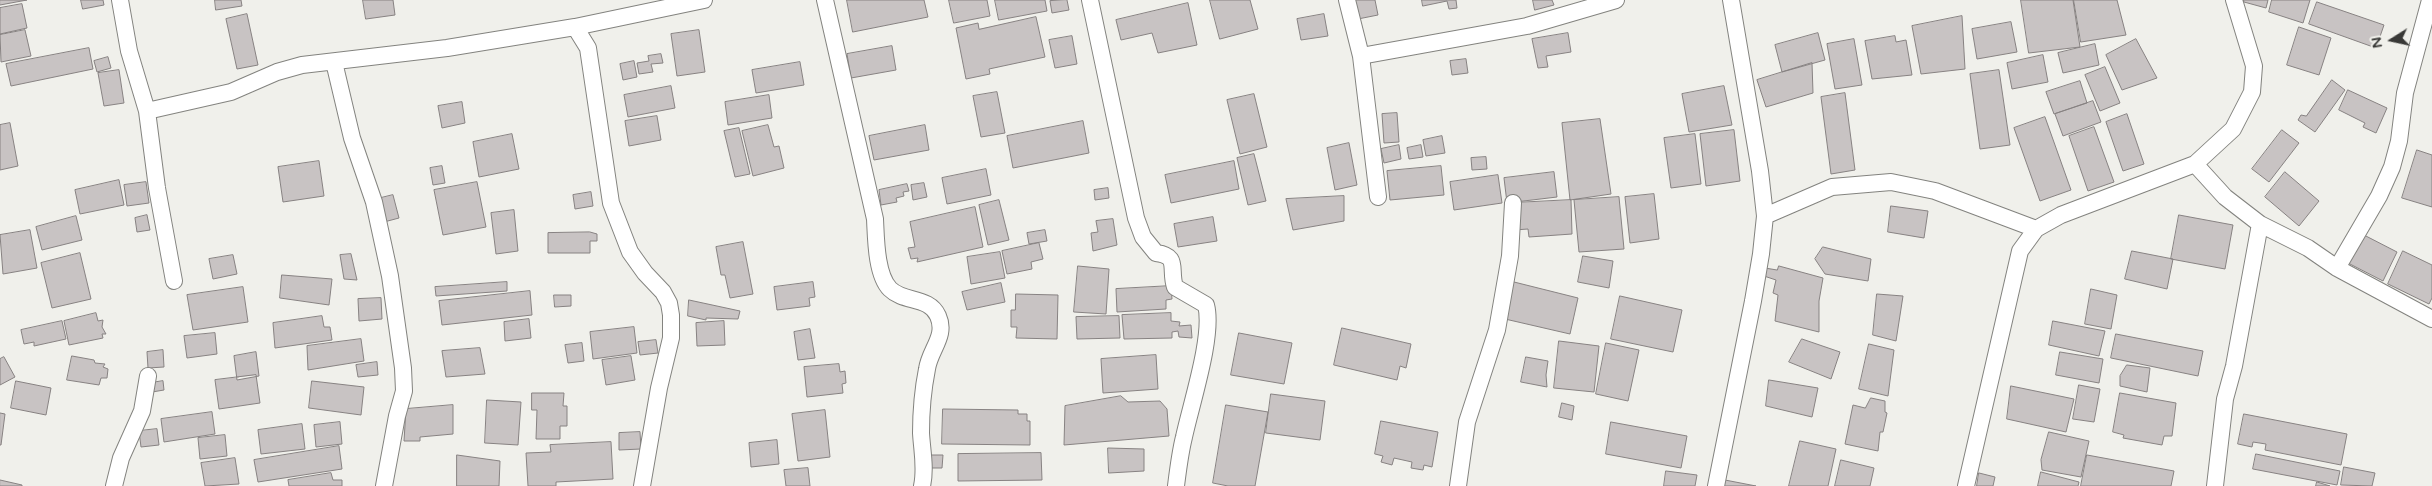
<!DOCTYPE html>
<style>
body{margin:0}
#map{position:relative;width:2432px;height:486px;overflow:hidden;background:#f0f0eb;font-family:"Varela Round",sans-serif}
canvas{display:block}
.north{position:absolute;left:2367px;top:15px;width:50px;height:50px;-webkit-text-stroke:4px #f0f0eb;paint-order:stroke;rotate:260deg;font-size:14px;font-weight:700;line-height:20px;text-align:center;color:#393937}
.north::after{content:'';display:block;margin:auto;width:18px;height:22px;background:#393937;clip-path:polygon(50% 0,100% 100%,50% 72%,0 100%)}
</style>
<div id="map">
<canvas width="2432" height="486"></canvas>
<div class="north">N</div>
</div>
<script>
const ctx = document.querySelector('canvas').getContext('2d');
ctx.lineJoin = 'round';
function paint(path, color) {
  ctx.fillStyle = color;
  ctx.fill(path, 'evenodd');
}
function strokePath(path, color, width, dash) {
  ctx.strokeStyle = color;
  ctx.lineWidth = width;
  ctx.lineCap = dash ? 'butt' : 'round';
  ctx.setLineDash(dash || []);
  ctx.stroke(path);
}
const building = new Path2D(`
 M0,0H27L0,5Z
 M81,0H103L104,5L83,9Z
 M215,0H241L242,6L216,10Z
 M363,0H393L395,15L366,19Z
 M847,0H924L928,17L853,32Z
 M949,0H987L990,16L954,23Z
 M995,0H1045L1047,11L999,20Z
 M1067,0L1069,10L1052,13L1050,1Z
 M1210,0H1250L1258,29L1220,39Z
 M1354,0H1375L1378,15L1358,19Z
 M1422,0H1456L1457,8L1449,9L1447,1L1423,6Z
 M1533,0H1552L1554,5L1535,10Z
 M2021,0H2073L2080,47L2029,53Z
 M2074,0H2117L2126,35L2081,42Z
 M2244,0H2268L2266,8L2244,2Z
 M2272,0H2310L2303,23L2269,12Z
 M2317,2L2384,25L2376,48L2309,24Z
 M1188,3L1197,45L1158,53L1152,33L1121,40L1116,20Z
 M22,4L27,28L0,34V8Z
 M247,14L258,65L237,69L226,19Z
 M1324,14L1328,36L1301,40L1297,19Z
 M1962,16L1965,69L1921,74L1912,26Z
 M1036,17L1045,57L989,69L990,74L966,79L956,28L978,23L979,29Z
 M2011,22L2017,52L1977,59L1972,29Z
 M2299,27L2331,38L2319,75L2287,65Z
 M25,30L31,56L1,62L0,35Z
 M699,30L705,72L677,76L671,34Z
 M1568,33L1571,52L1546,56L1548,67L1538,68L1532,39Z
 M1818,33L1825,60L1782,72L1775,45Z
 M1072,36L1077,64L1055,68L1049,40Z
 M1895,36L1896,42L1906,40L1912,75L1872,79L1865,41Z
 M1854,39L1862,85L1835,89L1827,44Z
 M2136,39L2157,78L2122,90L2106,55Z
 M2095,44L2099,65L2063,73L2058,53Z
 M892,46L896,70L851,78L847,54Z
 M89,48L93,69L11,86L6,64Z
 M661,54L663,63L651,64L653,72L639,74L637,63L649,61L648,56Z
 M2043,55L2048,82L2012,89L2007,63Z
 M108,57L111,68L97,72L94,61Z
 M1466,59L1468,73L1452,75L1450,61Z
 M634,61L637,77L623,80L620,64Z
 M800,62L804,85L756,93L752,70Z
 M1812,63L1813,93L1766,107L1757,80Z
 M2105,67L2120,103L2100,111L2085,75Z
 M119,70L124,103L104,106L98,73Z
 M1999,70L2010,145L1980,149L1970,74Z
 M2332,80L2345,90L2315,132L2298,120L2301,115L2306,116Z
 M2080,81L2087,103L2054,114L2046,92Z
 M671,86L675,108L628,117L624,95Z
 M1724,86L1732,125L1689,132L1682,94Z
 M2348,90L2387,108L2376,133L2363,127L2365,123L2339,110Z
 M997,92L1005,133L981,137L973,96Z
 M1845,93L1855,170L1831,174L1821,97Z
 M1254,94L1267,147L1240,154L1227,100Z
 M769,95L772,118L728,125L725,102Z
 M2093,101L2101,122L2063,136L2055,114Z
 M462,102L465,123L442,128L438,106Z
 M1397,113L1399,142L1384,143L1382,114Z
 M2127,114L2144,164L2123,171L2106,122Z
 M657,116L661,140L629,146L625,121Z
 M2045,117L2071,190L2040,201L2014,128Z
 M1600,119L1611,194L1570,200L1562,123Z
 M1083,121L1089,153L1013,168L1007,136Z
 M10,123L18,166L0,170V125Z
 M768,125L774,147L779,146L784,168L753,176L742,131Z
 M925,125L929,150L874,160L869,136Z
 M2094,127L2114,182L2088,191L2069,136Z
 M739,128L750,174L735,177L724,131Z
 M1734,130L1740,181L1706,186L1700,134Z
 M2282,130L2299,143L2269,182L2252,169Z
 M512,134L519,169L479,177L473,142Z
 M1695,134L1701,184L1671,188L1664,138Z
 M1442,136L1445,153L1426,156L1423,140Z
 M1349,143L1357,185L1335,190L1327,148Z
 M1399,145L1401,159L1384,163L1381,149Z
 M1421,145L1423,157L1409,159L1407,148Z
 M2417,150L2432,155V207L2402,198Z
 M1254,154L1266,201L1248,205L1237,158Z
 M1486,157L1487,169L1472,170L1471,158Z
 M319,161L324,196L283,202L278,167Z
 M1234,161L1239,189L1171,203L1165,175Z
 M442,166L445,183L433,185L430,168Z
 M1441,166L1444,195L1390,200L1387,171Z
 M986,169L991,195L947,204L942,178Z
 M1554,172L1557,197L1507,203L1504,178Z
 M2285,172L2319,201L2299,226L2265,197Z
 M1498,175L1502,203L1454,210L1450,182Z
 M119,180L124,205L80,214L75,190Z
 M146,182L149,203L127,206L124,185Z
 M477,182L486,227L443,235L434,190Z
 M924,183L927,197L913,200L911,185Z
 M907,184L909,191L903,192L904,196L896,198L897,202L881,205L879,190Z
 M1108,188L1109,198L1095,200L1094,190Z
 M591,192L593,206L575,209L573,195Z
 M1654,194L1659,239L1630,243L1625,197Z
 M393,195L399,218L384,222L377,199Z
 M1344,196V221L1293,230L1286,199Z
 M1619,197L1624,249L1579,252L1574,200Z
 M999,200L1009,240L988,245L979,205Z
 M1571,200L1572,234L1529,237L1528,229L1514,230L1513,203Z
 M1891,206L1928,211L1924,238L1888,232Z
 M975,207L983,247L917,262L918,258L911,259L908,248L915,247L910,222Z
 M514,210L518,251L496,254L491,213Z
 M147,215L150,230L137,232L135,218Z
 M2179,215L2233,225L2225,269L2171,259Z
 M76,216L82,240L42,250L36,227Z
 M1213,217L1217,241L1178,247L1174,224Z
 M1113,219L1117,245L1093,251L1091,233L1098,232L1096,221Z
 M30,230L37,268L3,274L0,235Z
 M1045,230L1047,241L1029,244L1027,233Z
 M590,232L597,234V241H590V253H548V233Z
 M2362,234L2397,252L2383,281L2348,263Z
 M743,242L753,294L730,298L725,275H721L716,247Z
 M1039,243L1043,259L1031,262L1032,269L1007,274L1002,251Z
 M1823,247L1871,259L1868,281L1825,274L1815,259Z
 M2132,251L2173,259L2167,289L2125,279Z
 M2403,251L2432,265V298L2429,304L2388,284Z
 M1000,252L1005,278L971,284L967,257Z
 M80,253L91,299L52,308L41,263Z
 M351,254L357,280L344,279L340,255Z
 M233,255L237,274L213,279L209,259Z
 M1583,256L1613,261L1609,288L1578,282Z
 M1078,266L1109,269L1106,314L1074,312Z
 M1779,266L1823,278L1819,301V332L1775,321L1778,295L1773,293L1776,280L1764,276L1765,268L1777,270Z
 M282,275L332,279L329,305L280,298Z
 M507,282V291L436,296L435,287Z
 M813,282L815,297L809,298L810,306L777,310L774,287Z
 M1514,282L1578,298L1570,334L1505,319Z
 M1001,283L1005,302L967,310L962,292Z
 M1171,286L1172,299L1166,300V309L1117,312L1116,289Z
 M243,287L248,322L193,330L187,295Z
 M2091,289L2117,295L2111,329L2085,324Z
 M530,291L532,315L442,325L439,301Z
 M1016,294L1058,295L1057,339L1016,338L1017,327H1011V310H1015Z
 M1877,294L1903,296L1896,341L1873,335Z
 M554,295H571V306L555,307Z
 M1620,296L1682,310L1673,352L1611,339Z
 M381,298L382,319L359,321L358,299Z
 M689,300L740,311L738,319L706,318V320L688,316Z
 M96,313L98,321L103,320L102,327L106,334H102L103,338L69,345L64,321Z
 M1171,313V321L1180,322L1179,326L1191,325L1192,338L1179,337L1178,331L1172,332V338L1124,339L1122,315Z
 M322,316L324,327H330L332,340L275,348L273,323Z
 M1119,316L1120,338L1077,339L1076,317Z
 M529,319L531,338L505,341L504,322Z
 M62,321L66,339L34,346V342L24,344L21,330Z
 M724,321L725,345L697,346L696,323Z
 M2053,321L2105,331L2099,356L2049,345Z
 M634,327L637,353L593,359L590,332Z
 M1342,328L1411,344L1406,368L1400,366L1397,380L1334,365Z
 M810,329L815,358L798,360L794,332Z
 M215,333L217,354L187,358L184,336Z
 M1239,333L1292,343L1284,384L1231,375Z
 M2116,334L2203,351L2198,376L2111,358Z
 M361,339L364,361L308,370L307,346Z
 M1802,339L1840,352L1831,379L1789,362Z
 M656,340L658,353L640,355L638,342Z
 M1559,341L1599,346L1594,392L1554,388Z
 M582,343L584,361L568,363L565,345Z
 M1606,343L1639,350L1628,401L1596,394Z
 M1869,344L1894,350L1888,396L1859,389Z
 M480,348L485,374L446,377L442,351Z
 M163,350L164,367L148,368L147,352Z
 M256,352L259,376L237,380L234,356Z
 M2060,352L2103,359L2099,383L2056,375Z
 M1156,355L1158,389L1103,393L1101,359Z
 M72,356L94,360L95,363L105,364L103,367L108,369L107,378H101L99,385L67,380Z
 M631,356L635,380L606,385L602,360Z
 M4,357L15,377L0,385V359Z
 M1526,357L1548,361L1546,375L1547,387L1521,382Z
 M377,362L378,375L358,377L356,365Z
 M839,364L840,372L845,371L846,383L842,384L843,393L807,397L804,367Z
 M2127,365L2150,368L2147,392L2120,386V376Z
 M256,375L260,403L219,409L215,380Z
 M1769,380L1818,388L1812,417L1766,406Z
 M16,381L51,388L46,415L11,408Z
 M163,381L164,390L152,392L151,383Z
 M312,381L364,387L361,415L309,408Z
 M2079,385L2100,389L2094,422L2073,419Z
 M2011,386L2074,399L2066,432L2007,419Z
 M532,393H564L563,406H567V426H560V439H536L537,410H532Z
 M2120,393L2176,403L2172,436H2164L2162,445L2123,438L2124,435L2113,432Z
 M1271,394L1325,401L1320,440L1266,433Z
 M1121,396L1128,402L1160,401L1167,409L1169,436L1064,445L1065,406Z
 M1871,398L1885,401V412L1887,413L1883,432H1880L1878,451L1845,444L1853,405L1865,408Z
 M487,400L521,402L518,445L485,443Z
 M1562,403L1574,406L1572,420L1559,417Z
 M453,405V434L420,437V441H404L406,409Z
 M1226,405L1268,412L1255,486H1228L1213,483Z
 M943,409L1018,410V414H1027V421H1030V445L942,444Z
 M825,410L830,457L798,461L792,414Z
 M212,412L215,434L164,442L161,419Z
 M0,413L5,414L1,445H0Z
 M2244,414L2347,434L2341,465L2265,450L2266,444L2253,442L2252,447L2238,444Z
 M1381,421L1438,432L1432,467L1424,465L1423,470L1411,468L1412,462L1394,458L1392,465L1381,462L1383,456L1375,454Z
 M340,422L342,444L316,447L314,425Z
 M1611,422L1687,436L1681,468L1606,454Z
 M302,424L305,449L261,454L258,430Z
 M157,429L159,445L141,447L139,431Z
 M640,432L641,449L619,450V433Z
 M2049,432L2089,441L2081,477L2042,470L2041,460Z
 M225,435L227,456L200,459L198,438Z
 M777,440L779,464L751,467L749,443Z
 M1800,441L1836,449L1828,486H1789Z
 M611,442L613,479L556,482V486H528L526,453L551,452L550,445Z
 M339,446L342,469L258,482L254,460Z
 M1108,448L1144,449V471L1109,473Z
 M1041,453L1042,480L958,481V454Z
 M2256,454L2340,471L2337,485L2253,469Z
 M457,455L500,461L499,486H457Z
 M928,455H943L942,468H928Z
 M2087,455L2174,471L2171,486H2081Z
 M235,458L239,484L205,486L201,463Z
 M1841,460L1874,468L1870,486H1835Z
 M2344,467L2375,473L2372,486L2341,485Z
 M808,468L810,486H786L784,470Z
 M1666,471L1697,475L1695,486H1664Z
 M2041,472L2079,482L2078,486H2038Z
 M331,473L333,480H342V486H289L288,480Z
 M1979,473L1995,477L1993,486H1977Z
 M0,480L22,485V486H0Z
 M1725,480L1756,486H1724Z
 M2317,482L2330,486H2316Z`);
const minor = new Path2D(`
 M120,0L129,51L147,111L157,188L174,281
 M825,0L875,219C876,238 876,275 890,289C904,303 929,296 938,316C947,336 930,349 927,369C923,389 921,413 921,433C922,451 926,468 922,486
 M1090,0L1136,218L1143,237L1156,253C1180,256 1169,269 1175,287L1206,305C1214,335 1191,404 1184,437C1180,453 1178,470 1176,486
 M1347,0L1361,56L1378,197
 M575,27L588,48L611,203L630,252L645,273L663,292L669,303L671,315V338L659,388L642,486
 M1361,56L1527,26L1616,0
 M334,62L352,138L374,202L390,276L403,368L404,391L397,416L384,486
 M147,111L231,92L277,72L302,65L447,48L575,27L704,0
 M2195,164L2225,197L2260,224L2308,248L2337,268L2432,319
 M1765,216L1832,187L1891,182L1935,191L2036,229
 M2337,268L2379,196L2392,167L2399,141L2405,93L2430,0
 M114,486L121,458L142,411L148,376
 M1458,486L1467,422L1497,330L1510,256L1513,203
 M1716,486L1753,301L1761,254L1765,216L1760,171L1731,0
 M1966,486L2020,251L2036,229L2061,215L2195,164L2233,129L2252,92L2254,66L2234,0
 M2215,486L2225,399L2234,366L2260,224`);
paint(building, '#c8c3c3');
strokePath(building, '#878282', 1);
strokePath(minor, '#83837f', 18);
strokePath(minor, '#fff', 16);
</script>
